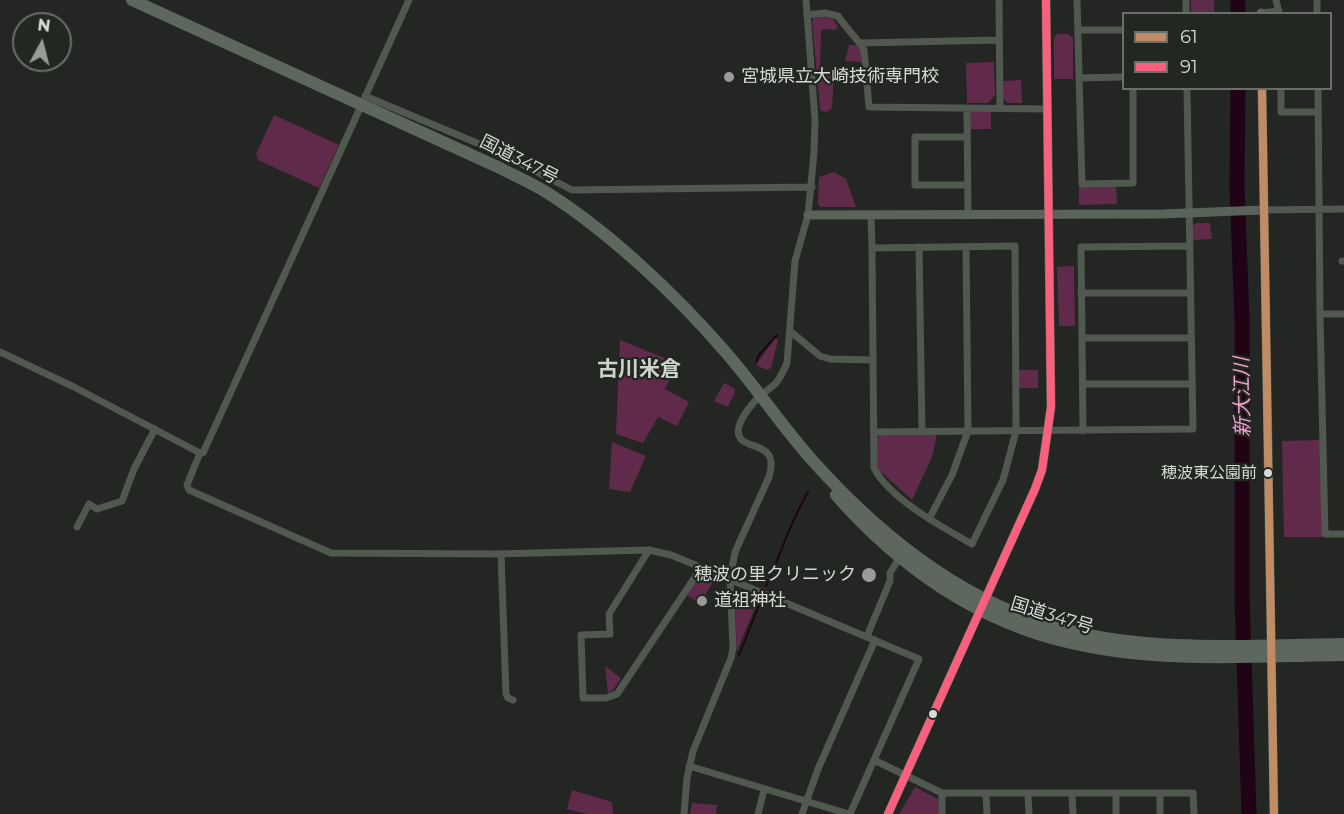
<!DOCTYPE html>
<meta charset="utf-8">
<style>
body{margin:0}
#map{position:relative;width:1344px;height:814px;overflow:hidden;background:#232623;font-family:Montserrat,sans-serif}
canvas{display:block}
.legend{position:absolute;left:1122px;top:12px;width:210px;height:78px;box-sizing:border-box;background:#222722;border:2px solid #6a6f6a;margin:0;padding:8px 10px;list-style:none;font-size:18px;color:#d7dad6}
.legend li{display:flex;align-items:center;gap:12px;height:30px}
.legend b{width:30px;border:2px solid #6a6f6a}
.north{position:absolute;left:12px;top:12px;width:60px;height:60px;box-sizing:border-box;background:#222722;border:2px solid #6a6f6a;border-radius:50%;rotate:7deg;font-size:16px;font-weight:700;line-height:24px;text-align:center;color:#d7dad6}
.north::after{content:'';display:block;margin:auto;width:21px;height:27px;background:#989b97;clip-path:polygon(50% 0,100% 100%,50% 72%,0 100%)}
</style>
<div id="map">
<canvas width="1344" height="814"></canvas>
<ul class="legend">
<li><b style="height:8px;background:#c18c65"></b>61</li>
<li><b style="height:8px;background:#f8607d"></b>91</li>
</ul>
<div class="north">N</div>
</div>
<script>
const ctx = document.querySelector('canvas').getContext('2d');
ctx.lineJoin = 'round';
function paint(path, color) {
  ctx.fillStyle = color;
  ctx.fill(path, 'evenodd');
}
function strokePath(path, color, width, dash) {
  ctx.strokeStyle = color;
  ctx.lineWidth = width;
  ctx.lineCap = dash ? 'butt' : 'round';
  ctx.setLineDash(dash || []);
  ctx.stroke(path);
}
function label(font, color, halo, rows, align = 'center') {
  ctx.font = font + ' Montserrat,"Noto Sans JP",sans-serif';
  ctx.lineWidth = 4.5;
  ctx.setLineDash([]);
  ctx.textBaseline = 'middle';
  ctx.strokeStyle = halo;
  ctx.fillStyle = color;
  for (const [text, x, y, turn = 0] of rows) {
    ctx.save();
    ctx.translate(x, y);
    ctx.rotate((+turn || 0) * Math.PI / 180);
    ctx.textAlign = isNaN(turn) ? turn : align;
    if (halo) ctx.strokeText(text, 0, 0);
    ctx.fillText(text, 0, 0);
    ctx.restore();
  }
}
const green = new Path2D(`
 M1191,0H1214V13H1191Z
 M824,17L833,19L838,27L835,30L823,29L821,32L820,68L822,71L833,72L834,76L832,108L827,112L821,111L820,108L812,22L813,18Z
 M1057,34H1068L1073,38V79H1054V38Z
 M849,45H857L861,50V62L845,61Z
 M994,62L995,95L988,103H967L966,63Z
 M1021,80L1022,103H1007L1003,98L1002,81Z
 M973,111H991V129H969V114Z
 M274,115L339,145L319,188L258,160L256,154Z
 M834,172L846,179L856,207H821L818,204L819,177Z
 M1116,185L1117,204L1079,205V186Z
 M1196,223H1210L1212,239L1192,240V226Z
 M1074,266L1075,326H1059L1057,267Z
 M775,338L778,340L771,368L767,370L756,365Z
 M620,340L677,363L665,389L689,402L677,426L658,417L643,443L616,434Z
 M1019,370H1038V388H1019Z
 M724,383L734,388L735,392L728,407L714,401Z
 M881,434H937L932,457L912,500L878,469L876,464L875,440Z
 M1320,440L1322,537H1284L1282,441Z
 M612,442L646,456L630,492L609,489Z
 M703,572L715,578L700,604L687,595Z
 M738,589L759,598L737,651L734,591Z
 M605,666L621,678L613,690L608,693Z
 M915,787L938,799L939,814H899Z
 M572,790L612,802L613,814H587L567,809Z
 M692,803L717,805L716,814H690Z`);
const stream = new Path2D(`
 M756,362L759,355L777,335
 M766,586C781,554 790,522 808,492
 M739,655L761,600`);
const river = new Path2D(`
 M1238,0V14
 M1238,88L1237,187L1242,319V596L1249,814`);
const street = new Path2D(`
 M999,0L1000,108
 M1077,0L1082,184L1133,183V88
 M1186,0V14
 M1276,0L1279,14
 M1317,0V14
 M1261,13L1279,11
 M807,15L825,13L838,16C845,27 859,40 864,50L869,107L1047,109
 M1078,30H1124
 M861,43L998,40
 M1079,78L1124,77
 M1281,88V112H1318
 M1318,88L1320,314L1325,534H1344
 M365,96L496,151L572,190L812,187
 M967,109L968,216
 M967,137H915V185H967
 M1263,210L1344,209
 M871,216L872,248
 M1015,246L1016,431L1003,480L972,544C942,527 890,499 874,468L872,248Z
 M919,247L922,432
 M1342,261H1344
 M1081,293H1191
 M1320,314H1344
 M790,331L820,356L830,359L873,360
 M1082,338H1191
 M0,352L74,387L200,453L187,485L189,490L331,553L496,554L649,550L671,555L717,574L919,659L850,814
 M1083,384H1192
 M1083,431L1081,247L1190,246
 M874,432L1193,429L1187,88
 M200,453H203C273,302 340,151 409,0
 M929,519L952,475L968,431L966,247
 M77,527L89,504L97,509L122,501L134,469L155,429
 M649,550L609,614L610,634L581,635L583,698H606L617,694L701,568
 M501,554L506,694L508,698L513,700
 M867,636L890,581V573L900,557
 M874,760L942,793H1193L1194,814
 M689,766L849,814
 M942,793V814
 M1116,793V814
 M1160,793V814
 M1072,794L1073,814
 M986,795L987,814
 M1028,795L1029,814
 M684,814L687,778L693,751L731,658L733,648L730,579L735,552L769,477C782,434 732,456 739,426C742,416 753,402 761,395C766,391 771,388 776,383C781,377 784,370 787,363L795,261L808,215L814,153L815,120L806,0
 M758,814L764,790
 M802,814L818,769L875,640`);
const secondary = new Path2D(`
 M1261,13V14
 M1262,88L1274,814
 M808,215L1162,214L1263,210
 M888,814L1035,489L1042,470L1051,407L1046,0`);
const highway = new Path2D(`
 M132,0L500,168C515,176 531,183 546,192C608,231 673,292 722,348C754,384 780,424 812,460C880,536 963,603 1063,629C1154,653 1251,645 1344,644
 M836,495C899,567 978,622 1071,643C1160,664 1254,656 1344,655`);
const bus1 = new Path2D(`
 M1262,88L1274,814`);
const bus2 = new Path2D(`
 M888,814L1035,489L1042,470L1051,407L1046,0`);
const markers = [
 [729,77,6,"#989b97"],
 [1268,473,5,"#d7dad6"],
 [869,575,8,"#989b97"],
 [702,601,6,"#989b97"],
 [933,714,5,"#d7dad6"]
];
const busNames = [
 ["穂波東公園前",1257,473]
];
const poiNames = [
 ["宮城県立大崎技術専門校",741,77],
 ["穂波の里クリニック",856,575,"right"],
 ["道祖神社",714,601]
];
const streetNames = [
 ["国道347号",519,160,27],
 ["国道347号",1052,616,17]
];
const waterNames = [
 ["新大江川",1243,397,-91]
];
const quarterNames = [
 ["古川米倉",639,370]
];
paint(green, '#602a4b');
strokePath(stream, '#200315', 2);
strokePath(river, '#200315', 15);
strokePath(street, '#50584f', 7);
strokePath(secondary, '#596359', 9);
strokePath(highway, '#5d675d', 12);
strokePath(bus1, '#c18c65', 8);
strokePath(bus2, '#f8607d', 8);
for (const [x, y, r, color] of markers) {
  const dot = new Path2D();
  dot.arc(x, y, r, 0, 2 * Math.PI);
  ctx.fillStyle = color;
  ctx.fill(dot);
  strokePath(dot, '#222722', 2);
}
label('16px', '#d7dad6', '#222722', busNames, 'right');
label('18px', '#d7dad6', '#222722', poiNames, 'left');
label('18px', '#d7dad6', '#222722', streetNames);
label('italic 20px', '#f49fce', '#222722', waterNames);
label('bold 21px', '#ccd3cb', '#222722', quarterNames);
</script>
